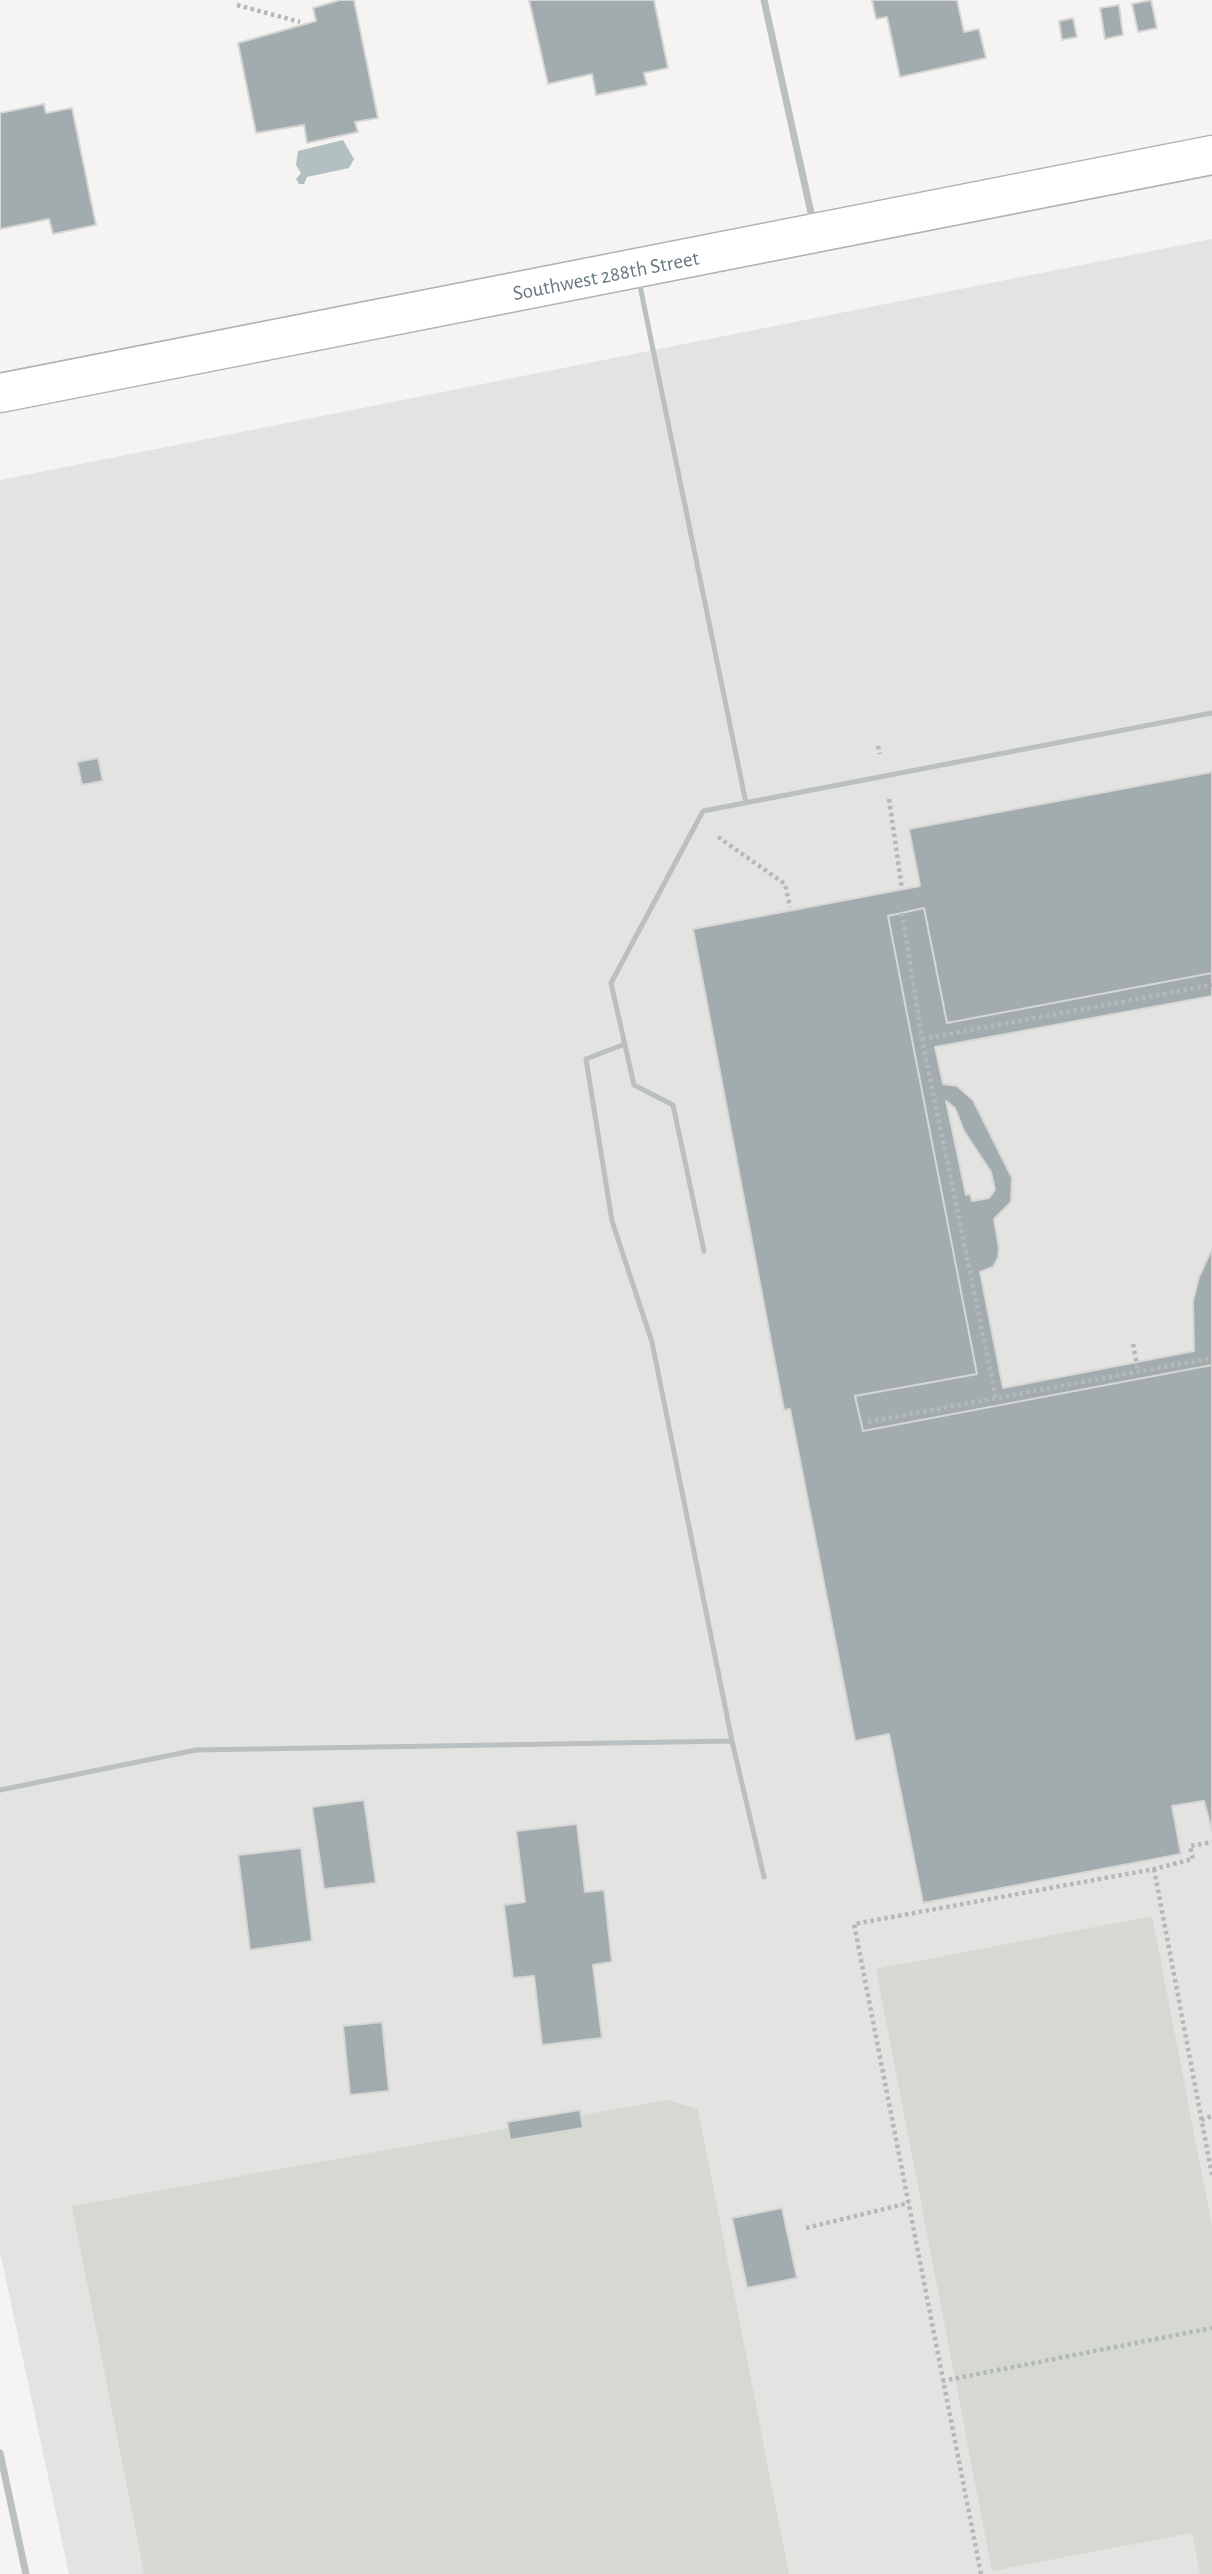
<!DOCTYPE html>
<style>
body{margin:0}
canvas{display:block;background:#f5f4f2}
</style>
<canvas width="1212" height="2574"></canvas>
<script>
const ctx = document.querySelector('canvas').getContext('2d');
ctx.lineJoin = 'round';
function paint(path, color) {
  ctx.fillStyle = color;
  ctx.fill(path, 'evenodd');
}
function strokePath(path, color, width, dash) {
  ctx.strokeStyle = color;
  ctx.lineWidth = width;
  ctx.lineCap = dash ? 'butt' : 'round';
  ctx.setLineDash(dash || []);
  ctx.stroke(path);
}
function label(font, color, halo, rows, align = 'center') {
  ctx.font = font + ' "Alegreya Sans",sans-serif';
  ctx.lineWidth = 7;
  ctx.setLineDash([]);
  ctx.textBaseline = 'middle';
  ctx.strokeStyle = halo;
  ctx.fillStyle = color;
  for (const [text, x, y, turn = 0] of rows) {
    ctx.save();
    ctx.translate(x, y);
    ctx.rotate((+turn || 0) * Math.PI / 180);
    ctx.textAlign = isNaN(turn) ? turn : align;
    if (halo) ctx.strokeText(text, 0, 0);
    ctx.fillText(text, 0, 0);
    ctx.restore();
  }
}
const built = new Path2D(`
 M1212,239V2574H69L0,2252V480Z`);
const green = new Path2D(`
 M1152,1916L1212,2226V2574H1200L1192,2533L992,2571L876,1969Z
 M667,2100L698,2109L789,2574H144L72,2206Z`);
const water = new Path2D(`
 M343,140L354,159L349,168L307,177L304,184H299L296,179L301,173L296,165L298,151Z`);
const building = new Path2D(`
 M340,0H354L378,118L355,122L358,132L307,143L304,125L256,133L238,43L316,21L313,8Z
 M529,0H654L668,68L644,73L647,85L596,95L592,74L548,84Z
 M872,0H957L964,32L979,29L986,58L900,77L887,17L876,19Z
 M1151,0L1157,28L1138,32L1132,4Z
 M1119,5L1123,35L1105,39L1100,8Z
 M1073,18L1077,37L1062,40L1059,21Z
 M44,104L46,113L72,108L96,225L53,234L49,219L0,229V113Z
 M98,758L103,781L82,785L77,762Z
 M1212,772V973L947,1023L924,908L888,916L977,1374L855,1396L863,1431L1212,1365V1831L1204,1801L1172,1806L1181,1854L923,1903L889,1734L855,1741L790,1409L784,1410L693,929L920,886L909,829Z
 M924,908L947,1023L1212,973V996L935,1047L943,1084L957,1086L973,1100L1012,1178L1011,1202L994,1219L999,1248L998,1258L993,1267L980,1272L1003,1388L1194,1351L1193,1301L1199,1277L1212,1249V1365L863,1431L855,1396L977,1374L888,916ZM946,1101L955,1108L964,1131L991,1172L995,1190L989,1198L972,1201L970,1194L966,1195Z
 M364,1800L376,1883L324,1889L312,1807Z
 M577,1824L585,1892L604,1890L612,1962L593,1965L602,2038L542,2045L534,1976L513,1978L504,1905L525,1902L516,1831Z
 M301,1848L312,1941L250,1950L238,1855Z
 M382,2022L389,2091L350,2095L343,2026Z
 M580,2110L583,2128L510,2140L507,2122Z
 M782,2208L797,2278L747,2288L732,2218Z`);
const path = new Path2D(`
 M237,5L300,22
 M878,746L880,754
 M889,799L902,889
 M718,837L785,884L790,907
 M902,913L922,1039L996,1398
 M922,1039L1212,985
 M1133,1344L1138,1371
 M868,1422L1212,1358
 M1154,1869L1212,2175
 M1201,2120L1212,2116
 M806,2228L909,2203
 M942,2381L1212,2328
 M981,2574L854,1924L1154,1869L1193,1859L1190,1846L1212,1842`);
const lane = new Path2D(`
 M639,281L746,803
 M625,1044L586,1059L612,1221L652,1342L732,1741L764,1877
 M704,1251L673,1105L634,1085L611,983L703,811L1212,713
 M0,1790L196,1750L732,1741`);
const street = new Path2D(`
 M764,0L813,222
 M0,2453L26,2574`);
const secondary = new Path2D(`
 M0,393L1212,155`);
const streetNames = [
 ["Southwest 288th Street",606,276,-11]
];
paint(built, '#e3e4e2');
paint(green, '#d5d9d2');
paint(water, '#b3c0c2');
paint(building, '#a2abae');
strokePath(building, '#d6d6d5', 2);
strokePath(secondary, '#adb3b6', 41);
strokePath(path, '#b4b8ba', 4.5, [3.5, 3.5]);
strokePath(lane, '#babfc1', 5);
strokePath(street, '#babfc1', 7);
strokePath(secondary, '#fff', 38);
label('21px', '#68797f', '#fff', streetNames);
</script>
